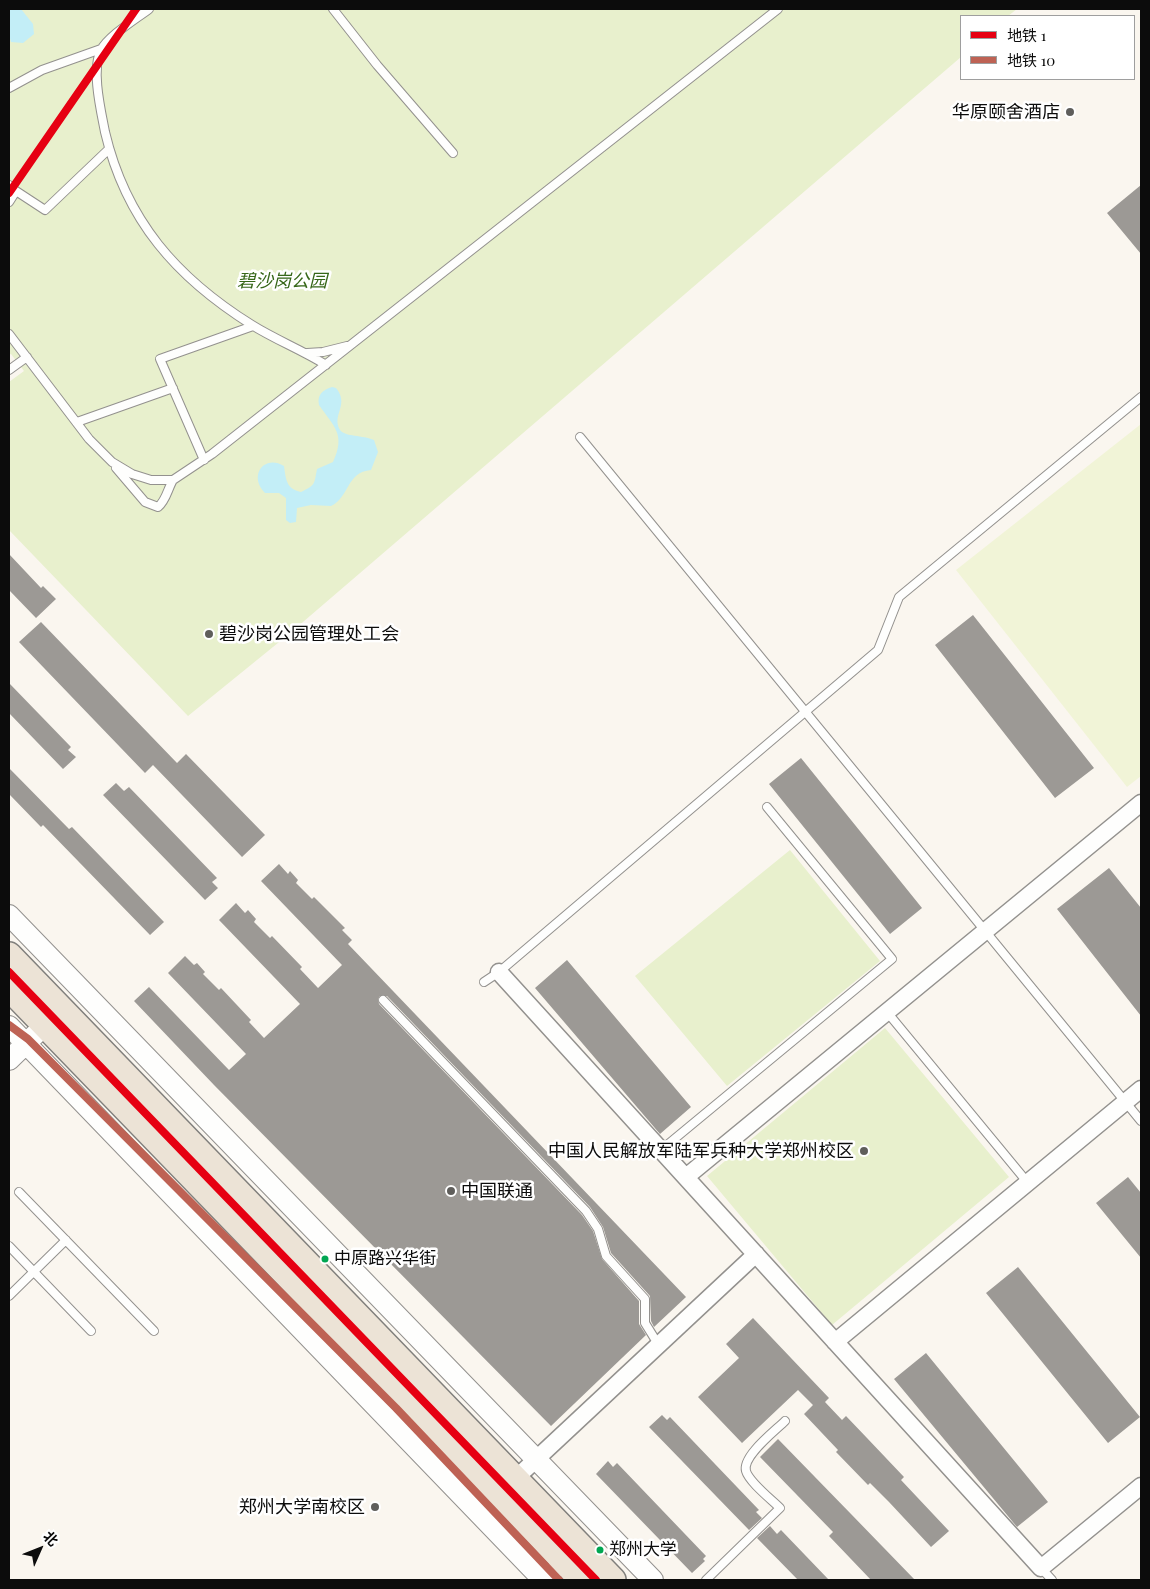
<!DOCTYPE html>
<meta charset="utf-8">
<style>
body{margin:0}
#map{position:relative;width:1150px;height:1589px;overflow:hidden;background:#faf6ef;font-family:"Playfair Display","Noto Sans SC",serif}
canvas{display:block}
.frame{position:absolute;inset:0;border:10px solid #0c0c0c;pointer-events:none}
.legend{position:absolute;left:960px;top:15px;width:175px;height:65px;box-sizing:border-box;background:#fff;border:1px solid #9e9e9e;margin:0;padding:6px 9px;list-style:none;font-size:15px;color:#0c0c0c}
.legend li{display:flex;align-items:center;gap:10px;height:25px}
.legend b{width:25px;border:1px solid #9e9e9e}
.north{position:absolute;left:15px;top:1524px;width:50px;height:50px;-webkit-text-stroke:4px #fff;paint-order:stroke;rotate:46deg;font-size:14px;font-weight:700;line-height:20px;text-align:center;color:#0c0c0c}
.north::after{content:'';display:block;margin:auto;width:18px;height:22px;background:#0c0c0c;clip-path:polygon(50% 0,100% 100%,50% 72%,0 100%)}
</style>
<div id="map">
<canvas width="1150" height="1589"></canvas>
<div class="frame"></div>
<ul class="legend">
<li><b style="height:6px;background:#e60012"></b>地铁 1</li>
<li><b style="height:6px;background:#be6254"></b>地铁 10</li>
</ul>
<div class="north">北</div>
</div>
<script>
const ctx = document.querySelector('canvas').getContext('2d');
ctx.lineJoin = 'round';
function paint(path, color) {
  ctx.fillStyle = color;
  ctx.fill(path, 'evenodd');
}
function strokePath(path, color, width, dash) {
  ctx.strokeStyle = color;
  ctx.lineWidth = width;
  ctx.lineCap = dash ? 'butt' : 'round';
  ctx.setLineDash(dash || []);
  ctx.stroke(path);
}
function label(font, color, halo, rows, align = 'center') {
  ctx.font = font + ' "Playfair Display","Noto Sans SC",serif';
  ctx.lineWidth = 5;
  ctx.setLineDash([]);
  ctx.textBaseline = 'middle';
  ctx.strokeStyle = halo;
  ctx.fillStyle = color;
  for (const [text, x, y, turn = 0] of rows) {
    ctx.save();
    ctx.translate(x, y);
    ctx.rotate((+turn || 0) * Math.PI / 180);
    ctx.textAlign = isNaN(turn) ? turn : align;
    if (halo) ctx.strokeText(text, 0, 0);
    ctx.fillText(text, 0, 0);
    ctx.restore();
  }
}
const green = new Path2D(`
 M9,9H1017L1008,16H961V57L289,634L188,716L9,530V382L24,371L11,354L9,355Z
 M790,850L880,961L727,1086L635,976Z
 M885,1028L1009,1177L832,1325L707,1176Z`);
const pitch = new Path2D(`
 M1141,424V776L1127,787L956,570Z`);
const water = new Path2D(`
 M9,9H21L33,24L34,34L23,43L11,42L9,35Z
 M332,387L336,388C350,405 331,415 340,430C345,437 363,435 374,440L378,452L371,470C346,472 350,497 331,506L311,505L297,508L296,522L290,523L286,520V498L279,493H265C248,476 264,454 284,466C286,479 286,489 301,492C316,485 314,484 317,469L333,462C346,434 334,427 319,405C317,395 322,390 332,387Z`);
const building = new Path2D(`
 M1141,185V254L1107,213Z
 M9,554L41,588L43,586L56,599L36,618L9,590Z
 M973,615L1094,768L1055,798L935,645Z
 M41,622L177,763L186,754L265,835L242,857L153,765L145,773L19,642Z
 M9,683L71,747L68,750L76,757L63,769L9,713Z
 M801,758L922,908L890,934L769,784Z
 M9,768L69,829L72,827L164,922L150,935L43,825L41,827L9,794Z
 M116,783L124,791L129,787L217,878L212,882L218,888L205,900L103,795Z
 M279,864L288,874L290,871L298,880L296,883L312,899L314,897L345,928L342,930L352,940L348,944L686,1297L654,1327L651,1321L650,1296L611,1253L603,1227L590,1207L387,996H380L378,999L379,1004L582,1215L593,1231L602,1259L639,1301V1324L646,1335L551,1426L214,1085L134,1001L149,987L229,1070L246,1054L168,973L185,956L194,965L197,963L205,972L203,974L219,990L221,988L251,1020L249,1022L264,1038L300,1004L219,920L236,903L245,913L248,910L256,919L254,922L270,938L272,936L302,967L300,969L318,988L342,965L261,881Z
 M1109,868L1141,908V1016L1057,909Z
 M567,960L691,1107L660,1134L535,988Z
 M1128,1177L1141,1193V1258L1096,1203Z
 M1018,1267L1140,1417L1108,1443L986,1293Z
 M753,1318L829,1398L825,1402L842,1420L846,1416L867,1438L904,1477L901,1480L949,1531L931,1547L889,1502L870,1483L868,1485L836,1452L838,1450L804,1414L813,1405L798,1390L742,1443L698,1397L739,1358L726,1344Z
 M926,1353L1048,1502L1017,1527L894,1379Z
 M662,1415L667,1420L670,1417L759,1510L756,1512L762,1518L749,1530L649,1427Z
 M778,1439L851,1514L915,1580H871L829,1536L833,1532L760,1457Z
 M608,1461L613,1467L617,1463L706,1556L703,1559L705,1561L692,1573L596,1474Z
 M770,1526L777,1534L781,1530L829,1580H798L757,1538Z`);
const service = new Path2D(`
 M149,9C136,19 108,36 101,50C91,70 101,111 105,132C126,221 177,278 252,325C276,340 302,350 326,365
 M333,9L377,65L453,153
 M9,88L42,70L101,49
 M9,185L16,191L9,202
 M16,191L45,210L109,149
 M9,334L89,439L112,462L132,474L151,480H173L212,454L778,9
 M307,353L323,352L347,346
 M9,370L27,357
 M77,422L173,388
 M580,437L1141,1121
 M204,460L160,359L253,326
 M116,468L145,502L158,507C166,501 168,488 173,480
 M484,982L499,972L878,650L899,597L1141,397
 M383,1000L586,1211L598,1229L606,1256L645,1299V1323L658,1344
 M887,1012L1028,1183
 M661,1150L892,959L767,807
 M19,1192L154,1331
 M9,1246L91,1331
 M9,1296L66,1240
 M1041,1568L1052,1580
 M706,1580L780,1508C772,1500 749,1482 746,1471C742,1456 775,1431 785,1421`);
const minor = new Path2D(`
 M499,972L1041,1568L1141,1486
 M686,1177L1141,803
 M835,1342L1141,1089
 M515,1479L756,1254
 M544,1580L564,1562`);
const tertiary = new Path2D(`
 M9,915L653,1580
 M9,1026L543,1580
 M9,1060L45,1025`);
const primary = new Path2D(`
 M9,955L613,1580
 M9,988L582,1580`);
const metro1 = new Path2D(`
 M9,193L136,9
 M9,972L596,1580`);
const metro2 = new Path2D(`
 M9,1025L28,1039L396,1408L559,1580`);
const markers = [
 [1070,112,5,"#5f5e5b"],
 [209,634,5,"#5f5e5b"],
 [864,1151,5,"#5f5e5b"],
 [451,1191,5,"#5f5e5b"],
 [325,1259,4.5,"#00a651"],
 [375,1507,5,"#5f5e5b"],
 [600,1550,4.5,"#00a651"]
];
const busNames = [
 ["中原路兴华街",334,1259],
 ["郑州大学",609,1550]
];
const poiNames = [
 ["华原颐舍酒店",1060,112],
 ["碧沙岗公园管理处工会",219,634,"left"],
 ["中国人民解放军陆军兵种大学郑州校区",854,1151],
 ["中国联通",461,1191,"left"],
 ["郑州大学南校区",365,1507]
];
const parkNames = [
 ["碧沙岗公园",282,281]
];
paint(green, '#e8f0cd');
paint(pitch, '#f1f4d7');
paint(water, '#c3eef7');
paint(building, '#9c9995');
strokePath(service, '#93918e', 10);
strokePath(minor, '#93918e', 19);
strokePath(tertiary, '#93918e', 22);
strokePath(primary, '#807f7c', 28);
strokePath(service, '#fefefd', 8);
strokePath(minor, '#fefefd', 16);
strokePath(tertiary, '#fefefd', 20);
strokePath(primary, '#ece3d6', 25);
strokePath(metro1, '#e60012', 8);
strokePath(metro2, '#be6254', 8);
for (const [x, y, r, color] of markers) {
  const dot = new Path2D();
  dot.arc(x, y, r, 0, 2 * Math.PI);
  ctx.fillStyle = color;
  ctx.fill(dot);
  strokePath(dot, '#fff', 2);
}
label('17px', '#0c0c0c', '#fff', busNames, 'left');
label('18px', '#0c0c0c', '#fff', poiNames, 'right');
label('italic 18px', '#376719', '#fff', parkNames);
</script>
